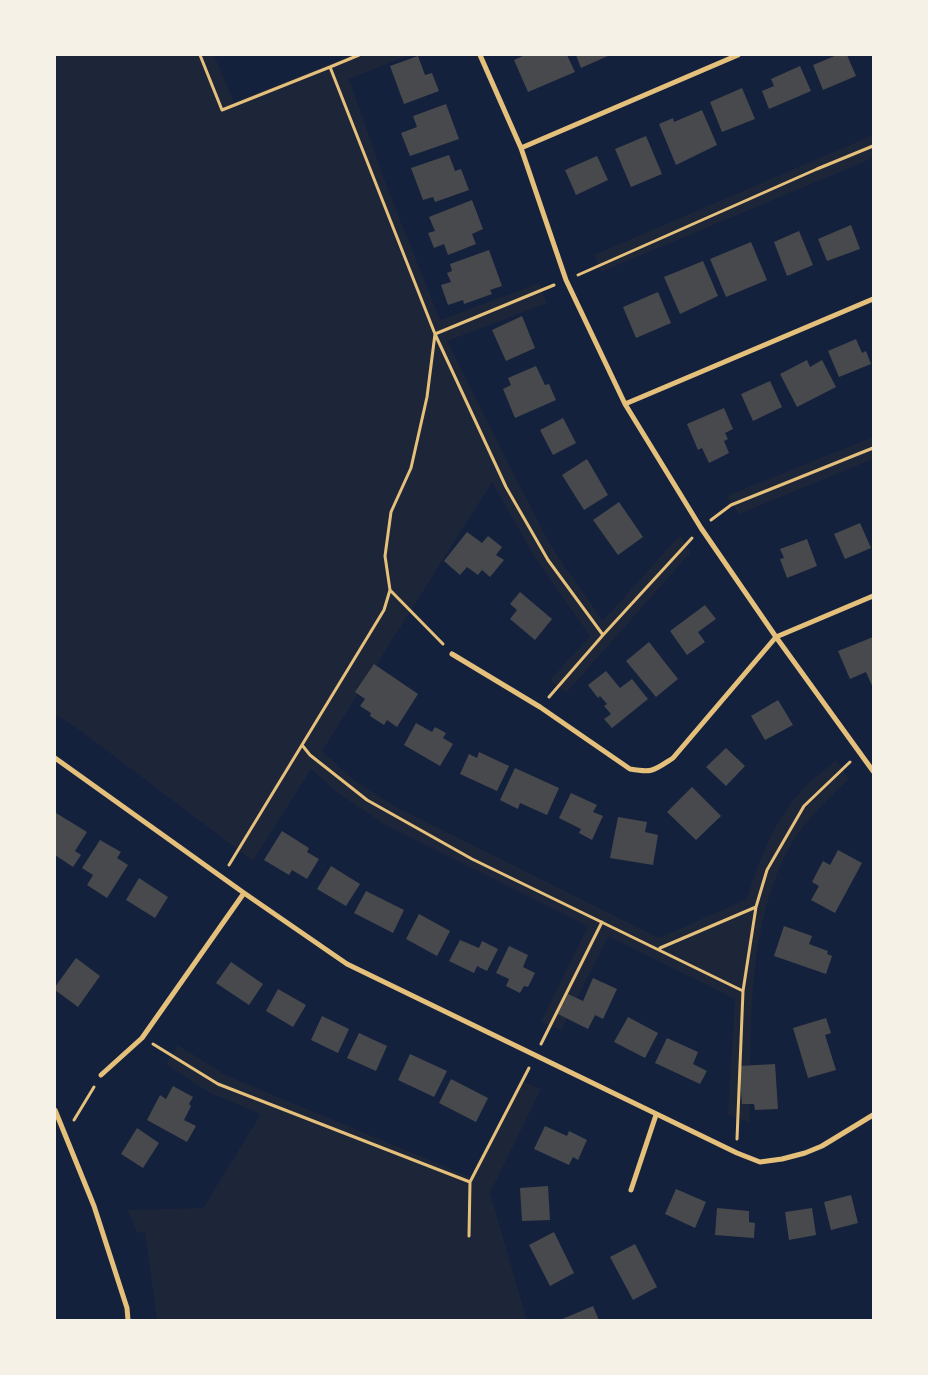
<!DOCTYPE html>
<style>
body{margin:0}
#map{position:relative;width:928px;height:1375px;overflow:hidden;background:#14213d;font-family:"PT Sans",sans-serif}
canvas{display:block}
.frame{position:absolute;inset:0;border:56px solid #f6f1e7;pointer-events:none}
</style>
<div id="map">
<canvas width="928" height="1375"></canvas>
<div class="frame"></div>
</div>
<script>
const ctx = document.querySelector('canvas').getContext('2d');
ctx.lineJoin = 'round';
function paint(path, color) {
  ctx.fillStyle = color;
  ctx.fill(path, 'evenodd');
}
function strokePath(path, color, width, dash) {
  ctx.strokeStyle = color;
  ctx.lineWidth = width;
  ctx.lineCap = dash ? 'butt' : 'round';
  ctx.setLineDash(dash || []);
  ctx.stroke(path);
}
const green = new Path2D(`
 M60,55H214L234,102L352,55H409L349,79L388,190L440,320L539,283L547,303L447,341L511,469L552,548L603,621L680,535L691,552L566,693L550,680L590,636L536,559L492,482L322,751L355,781L392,805L659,938L747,899C760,856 776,815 809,783C818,775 827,768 836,760L849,779C825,801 801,825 786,854C746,933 751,1037 750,1123L728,1114L735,999L608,936L561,1030L541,1022L588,926L384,824L338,793L311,769L253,861L81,731L55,714V57Z
 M873,135V158L601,272L594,255Z
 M873,437V459L739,514L727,496Z
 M178,1045L225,1075L473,1178L521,1081L541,1089L490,1193L527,1320H157L145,1232L137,1233L128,1210L203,1208L261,1114L210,1093L166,1064Z`);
const building = new Path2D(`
 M525,55H567L575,72L528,92L514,60Z
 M576,55H610L581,68Z
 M837,55H847L856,76L823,90L813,65Z
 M418,56L425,75L432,73L439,91L404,104L390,66Z
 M800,66L811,91L769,109L762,91L774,86L771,79Z
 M742,88L755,119L722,132L710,102Z
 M446,104L459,139L410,156L401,133L417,127L413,116Z
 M702,110L717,145L676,165L659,124L673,118L674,122Z
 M646,136L662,174L631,187L615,149Z
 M449,155L455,171L461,169L469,190L435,202L433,197L423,200L411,168Z
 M597,156L608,180L576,195L565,170Z
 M472,200L483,229L472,234L476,244L448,255L444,244L434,248L428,233L435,231L429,217Z
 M851,225L860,249L827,261L818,239Z
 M799,231L813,265L787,276L774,242Z
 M751,242L767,280L726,297L710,259Z
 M489,250L502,286L490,290L492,294L464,304L463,300L448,305L441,285L451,282L447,273L452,271L450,264Z
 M703,261L718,296L680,314L664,277Z
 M658,292L671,323L636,338L623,307Z
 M522,316L535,348L506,361L492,330Z
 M856,339L862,353L866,351L871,364L839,377L828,351Z
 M807,360L810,367L822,360L836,387L797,407L780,374Z
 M536,366L545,385L549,384L556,400L515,418L503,389L511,385L508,378Z
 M770,381L782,407L753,421L741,394Z
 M724,408L733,429L725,433L728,439L724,441L729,453L709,463L702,448L698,450L687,424Z
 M563,418L576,443L553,455L540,430Z
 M587,459L608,495L584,510L562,475Z
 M619,502L643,537L618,555L593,520Z
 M860,523L871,548L845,559L834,534Z
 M467,532L482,543L488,536L502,547L496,555L504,560L490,577L482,570L478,575L467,567L460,575L444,561Z
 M807,539L817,566L787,578L780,559L784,558L780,549Z
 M520,592L552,619L535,640L510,619L517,610L510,604Z
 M705,605L716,619L698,632L705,642L687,655L670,631Z
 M873,637V688L866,672L850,679L838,651Z
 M649,642L678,679L656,697L626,661Z
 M374,664L418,694L397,727L387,720L384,725L370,716L371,713L360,706L365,699L355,692Z
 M606,671L620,688L632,679L648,699L612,728L604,719L611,714L604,706L607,704L600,696L598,698L588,685Z
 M778,700L793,725L765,740L751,716Z
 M416,723L432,732L435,727L446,733L443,738L453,744L440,766L404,745Z
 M726,748L745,766L726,786L706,767Z
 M479,752L509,766L497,791L460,774L469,754L477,758Z
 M515,768L559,788L547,815L520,803L518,809L500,800Z
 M692,787L721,816L696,840L667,812Z
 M571,793L597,805L593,812L603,816L592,840L579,833L581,829L559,818Z
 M56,813L87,832L75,851L81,855L73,867L55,855Z
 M618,817L647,822L645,832L658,835L653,865L610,858Z
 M282,831L309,848L307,852L319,859L307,879L292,870L289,875L264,860Z
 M100,840L121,852L117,858L128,865L107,898L87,885L93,875L82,868Z
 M838,850L862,863L835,913L811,900L819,886L812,882L823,861L830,865Z
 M331,866L360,884L346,906L317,889Z
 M139,878L168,897L155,918L126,900Z
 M366,891L404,910L393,933L354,913Z
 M419,914L450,931L437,956L406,939Z
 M784,926L812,936L809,944L828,951L827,954L832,956L826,974L774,956Z
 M460,940L479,948L482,941L498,949L487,971L477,966L474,973L449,961Z
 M509,946L528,955L523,967L535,973L528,987L524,986L520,993L506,986L509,979L496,973Z
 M76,958L100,976L78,1007L55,990V987Z
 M231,962L263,984L249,1005L216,983Z
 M593,978L617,989L603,1019L595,1015L588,1029L558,1014L568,994L583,1001Z
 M278,989L306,1005L293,1027L266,1011Z
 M322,1016L349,1029L338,1053L311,1040Z
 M628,1017L658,1033L645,1058L614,1042Z
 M826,1018L831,1033L825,1035L836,1070L808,1078L793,1028Z
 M359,1033L387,1046L376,1071L347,1058Z
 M667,1038L698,1052L693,1064L707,1071L700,1084L655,1063Z
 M410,1054L447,1071L434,1097L398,1080Z
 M775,1064L778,1109L755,1110L754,1104H742L739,1066Z
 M451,1079L488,1098L476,1122L439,1103Z
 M173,1086L193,1097L189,1104L191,1106L184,1120L196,1126L187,1142L147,1120L160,1095L166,1099Z
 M545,1126L567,1136L569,1131L587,1140L578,1160L573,1157L569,1165L534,1149Z
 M137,1128L159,1143L143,1168L121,1154Z
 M548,1186L550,1220L522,1221L520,1188Z
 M676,1189L706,1202L695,1228L665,1214Z
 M851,1195L858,1223L831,1230L824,1202Z
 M717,1208L749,1211V1222L755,1223L754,1238L715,1235Z
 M812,1208L816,1235L789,1240L785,1212Z
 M554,1232L574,1273L550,1286L529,1245Z
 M635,1244L657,1287L633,1300L610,1257Z
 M593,1306L599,1320H560Z`);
const path = new Path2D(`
 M200,55L222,110L330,67L435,334L427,397L411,468L391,512L385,556L390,590L384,610L229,865
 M330,67L359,55
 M578,275L817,169L873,146
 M554,285L435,334L506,487L548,560L603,635
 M711,520L731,505L873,448
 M390,590L443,644
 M549,697L603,635L692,538
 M302,745L310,755L367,800L472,859L743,991
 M660,948L756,907
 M153,1044L218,1084L470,1182
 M541,1044L602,922
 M74,1120L94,1087
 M737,1139L743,991L756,907L767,870L804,806L850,762
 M469,1236L470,1182L529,1068`);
const minor = new Path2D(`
 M480,55L521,148L566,280L625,404L701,528L776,637L873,771
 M521,148L738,55
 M625,404L873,299
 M452,654L540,707L630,769C653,773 653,771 673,758L776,637L873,596
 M55,758L244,893L347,964L737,1153L760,1162L782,1159L805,1153L822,1146L873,1115
 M101,1075L142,1038L244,893
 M55,1110L94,1206L127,1308L128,1320
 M631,1190L656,1115`);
paint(green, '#1d2539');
paint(building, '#48494c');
strokePath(path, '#e5c07b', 3);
strokePath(minor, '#e5c07b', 5);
</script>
